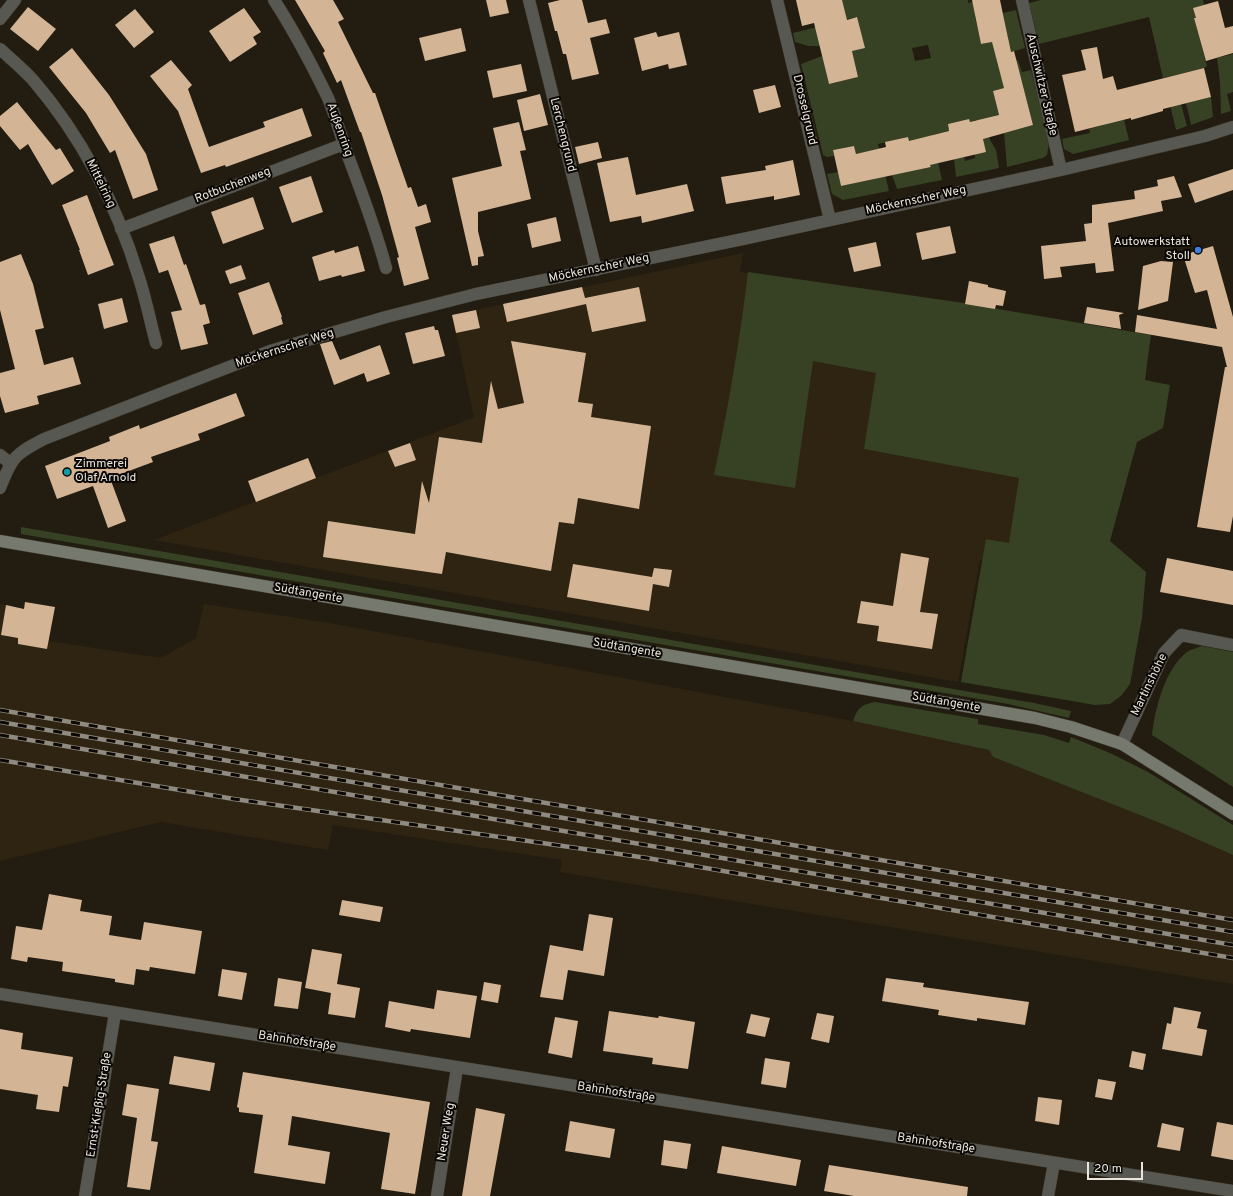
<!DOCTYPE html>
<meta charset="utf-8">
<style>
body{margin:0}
#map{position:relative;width:1233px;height:1196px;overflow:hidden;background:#231c10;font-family:Overpass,sans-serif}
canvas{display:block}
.scale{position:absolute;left:1087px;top:1162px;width:56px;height:18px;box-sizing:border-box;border:2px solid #e9e5dc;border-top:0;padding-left:5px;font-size:12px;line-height:14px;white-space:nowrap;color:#e9e5dc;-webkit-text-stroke:3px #0a0704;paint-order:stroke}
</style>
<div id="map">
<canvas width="1233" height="1196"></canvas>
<div class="scale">20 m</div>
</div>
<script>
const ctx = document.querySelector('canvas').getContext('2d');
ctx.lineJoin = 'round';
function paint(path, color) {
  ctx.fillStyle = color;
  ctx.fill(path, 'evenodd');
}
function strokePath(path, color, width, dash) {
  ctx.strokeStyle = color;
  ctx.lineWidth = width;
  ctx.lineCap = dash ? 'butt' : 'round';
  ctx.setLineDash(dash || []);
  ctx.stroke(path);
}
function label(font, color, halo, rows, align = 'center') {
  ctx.font = font + ' Overpass,sans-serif';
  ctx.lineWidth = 4;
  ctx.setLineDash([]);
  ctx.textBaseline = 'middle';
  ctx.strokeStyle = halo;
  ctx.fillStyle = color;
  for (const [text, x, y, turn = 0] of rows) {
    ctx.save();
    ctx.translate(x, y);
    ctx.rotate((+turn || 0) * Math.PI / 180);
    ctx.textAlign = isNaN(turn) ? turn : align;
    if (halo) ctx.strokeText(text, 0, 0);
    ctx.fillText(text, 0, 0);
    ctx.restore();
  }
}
const built = new Path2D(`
 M743,253L740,272L897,293L1049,472L1030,570L980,560L958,682L154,540L426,436L474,417L452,315Z
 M0,604L6,605L1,635L19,638L18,644L47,649L48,641L161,658L196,638L204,604L330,623L853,721L989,750L993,757L1165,825L1233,855V984L560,872L562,860L333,825L328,850L161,822L0,861Z`);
const green = new Path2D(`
 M842,0H968V3L979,1L975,16L981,44L1008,38L1003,13L1016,10L1025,48L996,56L998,65L1018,60L1022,72L1031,70L1049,143L1047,155L1043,158L1007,167L1004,133L1033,125L1022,83L993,91L1001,124L987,128L990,140L996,150L999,168L956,177L954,159L964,157L965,161L975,158V154L977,124L976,120L970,122L969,119L948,124L949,131L932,135L942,180L897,189L892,175L931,167L926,141L910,144L908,137L878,144L889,191L843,200L832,194L827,174L838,172L841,186L877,178L871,151L856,154L854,146L833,150L834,156L827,157L823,155L801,64L822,56L829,84L858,77L852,51L856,17L841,21L819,42L820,46H808L795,42L793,33L817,27ZM928,45L931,58L915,61L912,48Z
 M1041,0H1203L1204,5L1193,8L1196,18H1194L1207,66L1204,68L1163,78L1149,17L1039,44L1029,3Z
 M1233,54V92L1227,94L1231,111L1221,114L1220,82L1217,58Z
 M1166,88L1179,97L1187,126L1176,130Z
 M1211,97L1213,117L1191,125L1186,103Z
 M1119,100L1129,140L1073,154L1064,149L1062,139L1090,133L1089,129L1107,124Z
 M748,272L957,302L1151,335L1145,380L1170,385L1163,428L1137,442L1110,541L1146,572L1142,618L1130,684L1122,695L1110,704L1095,705L961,682L986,539L1009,543L1019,478L864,449L876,373L813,361L795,488L714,475C728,408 740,340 748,272Z
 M21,527L1034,703L1071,711L1069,718L1008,704L21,534Z
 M1202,646L1233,652V787L1152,735C1155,708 1165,669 1187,652C1191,649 1197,648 1202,646Z
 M875,702L978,719V724L1044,735L1069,743L1071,737L1110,753L1148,772L1233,825V855L1165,825L993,757L989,750L853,721C858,707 861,705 875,702Z`);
const building = new Path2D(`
 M295,0H333L344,19L338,22L373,93H375L408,188L411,187L418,207L426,204L431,222L415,227L429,279L404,286L397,258L399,257L382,195L361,132H360L341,80L337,83L323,53L325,51Z
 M486,0H506L509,13L490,17Z
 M560,0H582L588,23L606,19L610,33L590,38L599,74L572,80L566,54H563L557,31H555L548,3Z
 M796,0H842L847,20L857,17L865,48L852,51L858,77L829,84L814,23L802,26Z
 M972,0H1000L1011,52L1014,51L1033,125L983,139L986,152L930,165L931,167L841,186L833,150L854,146L856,154L886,147L885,142L908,137L909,141L949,131L948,124L969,119L970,122L999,115L993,91L1004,88L992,42L981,44Z
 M1218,1L1225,28L1233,26V53L1206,61L1194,18H1196L1193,8Z
 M28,7L56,29L38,51L10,29Z
 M244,8L261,32L253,37L257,44L230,62L209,31Z
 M135,9L154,32L134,48L115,25Z
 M461,28L466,51L425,61L419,38Z
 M656,32L658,37L679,32L687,65L669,69L668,64L642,71L634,38Z
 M1097,47L1103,79L1113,76L1117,90L1204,68L1211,97L1163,109V111L1131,120V118L1075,132L1062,75L1086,70L1081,50Z
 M72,48L109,95L123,117L146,154L158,190L133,199L115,150L110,153L86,113L49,67Z
 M171,60L192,85L188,89L209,147L265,127L263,122L302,108L312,136L226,167L225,165L201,173L178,111L150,76Z
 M521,64L527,91L493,98L487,71Z
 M775,85L781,107L759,113L753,90Z
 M540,94L548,125L524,131L517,100Z
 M17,102L56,150L60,148L74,171L52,185L28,144L20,150L0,126V116Z
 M519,122L526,150L520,151L531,199L478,212V231L484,256L478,257V265L472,266L452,178L502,166L493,128Z
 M598,142L602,158L579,164L575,147Z
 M628,157L636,195L687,184L694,211L642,223L641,216L610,222L597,163Z
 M793,160L800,195L774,200V196L726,204L721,177L766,170L765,166Z
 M1233,169V190L1195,203L1188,184Z
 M311,176L323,212L292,223L279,187Z
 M1174,176L1182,197L1161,201L1163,211L1108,223L1114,271L1096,273L1095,263L1060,267L1062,277L1044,279L1041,246L1086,241L1084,224L1092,223V205L1135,199L1134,191L1158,186L1157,180Z
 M87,195L114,265L88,275L79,250H80L62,205Z
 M253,197L264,229L223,244L211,212Z
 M556,217L561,241L532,248L527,224Z
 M950,226L956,253L922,260L916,233Z
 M174,236L184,265L186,264L200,305L205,304L210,323L203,325L208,344L181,350L171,312L182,310L168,270L159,273L149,244Z
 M876,242L881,266L854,272L848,248Z
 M358,246L365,271L342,277L341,275L319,281L312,257L334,250L335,253Z
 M1213,246L1233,317V516L1230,532L1197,527L1225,367H1227L1222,347L1135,332L1137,315L1217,329L1207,290L1195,293L1183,255Z
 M21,254L33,284L44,328L35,330L44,365L73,357L81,384L37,396L39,404L5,413L0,396V373L15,369L0,310V262Z
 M1161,261L1173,262L1168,301L1138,310L1143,266Z
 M241,265L246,279L230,284L225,271Z
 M969,281L988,285V287L1006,291L1003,306L996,305L995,309L965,304Z
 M269,282L282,317H281L283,324L253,335L238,293Z
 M582,287L585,298L639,287L646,321L592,332L586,304L507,322L503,304Z
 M122,298L128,322L104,329L98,304Z
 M1087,307L1124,313L1119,315L1121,329L1084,323Z
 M476,310L480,328L456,333L452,315Z
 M434,326L435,330H438L445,356L413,364L405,333Z
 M332,341L340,360L380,345L390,374L367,382L364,373L334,385L320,344Z
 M511,341L586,353L578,402L593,404L591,417L651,426L639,509L578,498L574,524L559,522L551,571L446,552L442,574L323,557L328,521L415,534L422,481L429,503L439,437L482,443L491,381L498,409L524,403Z
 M236,393L245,416L198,434L200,440L151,457L153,462L110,478L126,521L108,528L93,486L57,499L45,466L110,441L109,437L139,425L140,429Z
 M410,443L416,460L395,467L388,451Z
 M308,458L316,478L256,502L248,481Z
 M901,553L929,558L920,612L938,614L932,649L877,641L879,626L857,623L861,601L893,606Z
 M1167,558L1233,571V605L1160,592Z
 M573,564L652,577L654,568L672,570L669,587L653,584L649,611L567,597Z
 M25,602L55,607L47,649L18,644V638L1,635L6,605L24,609Z
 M49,894L82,900L80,911L112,916L109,935L141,940L144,922L202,931L195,974L150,967L149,971L136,969L134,985L115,982V979L62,971L63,962L28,957L27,962L11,959L16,926L42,930Z
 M342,900L383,907L380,922L339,915Z
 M589,914L613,918L604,976L568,970L563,1000L540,997L550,945L583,951Z
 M312,949L342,954L337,984L360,988L355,1018L328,1014L331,993L305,988Z
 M222,969L247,973L242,1000L218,996Z
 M278,978L302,982L298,1009L274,1006Z
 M886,978L924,983L923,987L1029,1002L1025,1025L977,1018V1021L938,1015L939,1010L882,1001Z
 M484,982L501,985L498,1003L481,1000Z
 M437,990L477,996L470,1038L411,1029L410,1032L385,1027L389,1001L434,1009Z
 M1174,1007L1201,1012L1197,1028L1207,1030L1202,1056L1162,1049L1167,1023L1171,1024Z
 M609,1011L658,1018L659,1016L695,1022L688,1069L652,1064L653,1058L603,1051Z
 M817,1013L834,1016L829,1043L811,1039Z
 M751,1014L770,1018L765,1037L746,1033Z
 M555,1017L578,1021L572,1058L548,1053Z
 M0,1029L23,1033L21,1049L73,1057L68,1087L63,1086L59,1112L36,1109L38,1095L0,1089Z
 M1132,1051L1146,1054L1143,1070L1129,1067Z
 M174,1056L215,1063L210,1091L169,1084Z
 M765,1058L790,1062L786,1088L761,1084Z
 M243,1072L430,1102L415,1194L381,1189L390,1133L292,1116L288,1145L330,1152L325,1184L254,1173L263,1115L239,1112V1108L237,1107Z
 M1098,1079L1116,1082L1112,1100L1095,1097Z
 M127,1084L159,1089L151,1141L158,1142L150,1190L127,1187L137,1118L122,1115Z
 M1038,1097L1062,1100L1059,1125L1035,1121Z
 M476,1108L505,1114L490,1196H462Z
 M570,1121L615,1129L610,1158L565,1151Z
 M1217,1122L1233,1125V1160L1211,1156Z
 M1162,1123L1184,1128L1180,1151L1157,1147Z
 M664,1140L691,1144L687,1169L661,1165Z
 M722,1146L801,1160L796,1186L717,1173Z
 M829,1165L968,1187L967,1196H854L824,1191Z`);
const street = new Path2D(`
 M274,0C294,31 312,65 328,98C336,117 341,137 348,156C362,193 376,230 386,268
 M529,0L596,270
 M777,0L830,220
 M1022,0L1061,170
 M0,19L15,0
 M0,49C11,59 23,69 33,80C82,137 117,206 139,278C146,299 150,321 156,343
 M121,229L344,144
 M0,455L10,463
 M0,488C12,457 15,454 44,439L270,351L386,317L476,294L743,239L1061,170L1205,136L1233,127
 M1122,744L1164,653L1181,635L1233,645
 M0,994L1233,1191
 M85,1196L115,1013
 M437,1196L457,1068
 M1048,1196L1054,1163`);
const secondary = new Path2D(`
 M0,541L1035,718L1071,727L1122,744L1233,814`);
const rail = new Path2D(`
 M0,710L1233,920
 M0,722L1233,932
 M0,735L1233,945
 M0,760L234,799L647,858L1233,958`);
const markers = [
 [1198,250,4,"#3f7fe0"],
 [67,472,4,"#0f9aa8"]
];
const streetNames = [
 ["Auschwitzer Straße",1041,85,77],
 ["Drosselgrund",804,110,77],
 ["Außenring",339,130,70],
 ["Lerchengrund",562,135,76],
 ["Mittelring",100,184,64],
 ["Rotbuchenweg",233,186,-21],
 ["Möckernscher Weg",916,201,-12],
 ["Möckernscher Weg",599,269,-12],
 ["Möckernscher Weg",285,349,-18],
 ["Südtangente",308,594,10],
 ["Südtangente",627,649,10],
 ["Martinshöhe",1150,685,-64],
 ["Südtangente",946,703,10],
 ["Bahnhofstraße",297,1042,9],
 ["Bahnhofstraße",616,1093,9],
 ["Ernst-Kießig-Straße",100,1105,-81],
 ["Neuer Weg",447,1132,-81],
 ["Bahnhofstraße",936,1144,9]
];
const poiNames = [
 ["Autowerkstatt",1190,243],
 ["Stoll",1190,257],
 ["Zimmerei",75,465,"left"],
 ["Olaf Arnold",75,479,"left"]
];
paint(built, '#2e2411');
paint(green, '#364223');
paint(building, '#d3b596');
strokePath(street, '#3f382d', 13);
strokePath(secondary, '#3f382d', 13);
strokePath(street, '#565851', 12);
strokePath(secondary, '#76796e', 12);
strokePath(rail, '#908b80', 4.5);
strokePath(rail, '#0a0704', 3, [9]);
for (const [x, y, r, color] of markers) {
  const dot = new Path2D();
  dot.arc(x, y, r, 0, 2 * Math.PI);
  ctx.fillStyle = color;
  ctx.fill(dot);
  strokePath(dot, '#0a0704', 1.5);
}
label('12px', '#e9e5dc', '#0a0704', streetNames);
label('12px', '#e9e5dc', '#0a0704', poiNames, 'right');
</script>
